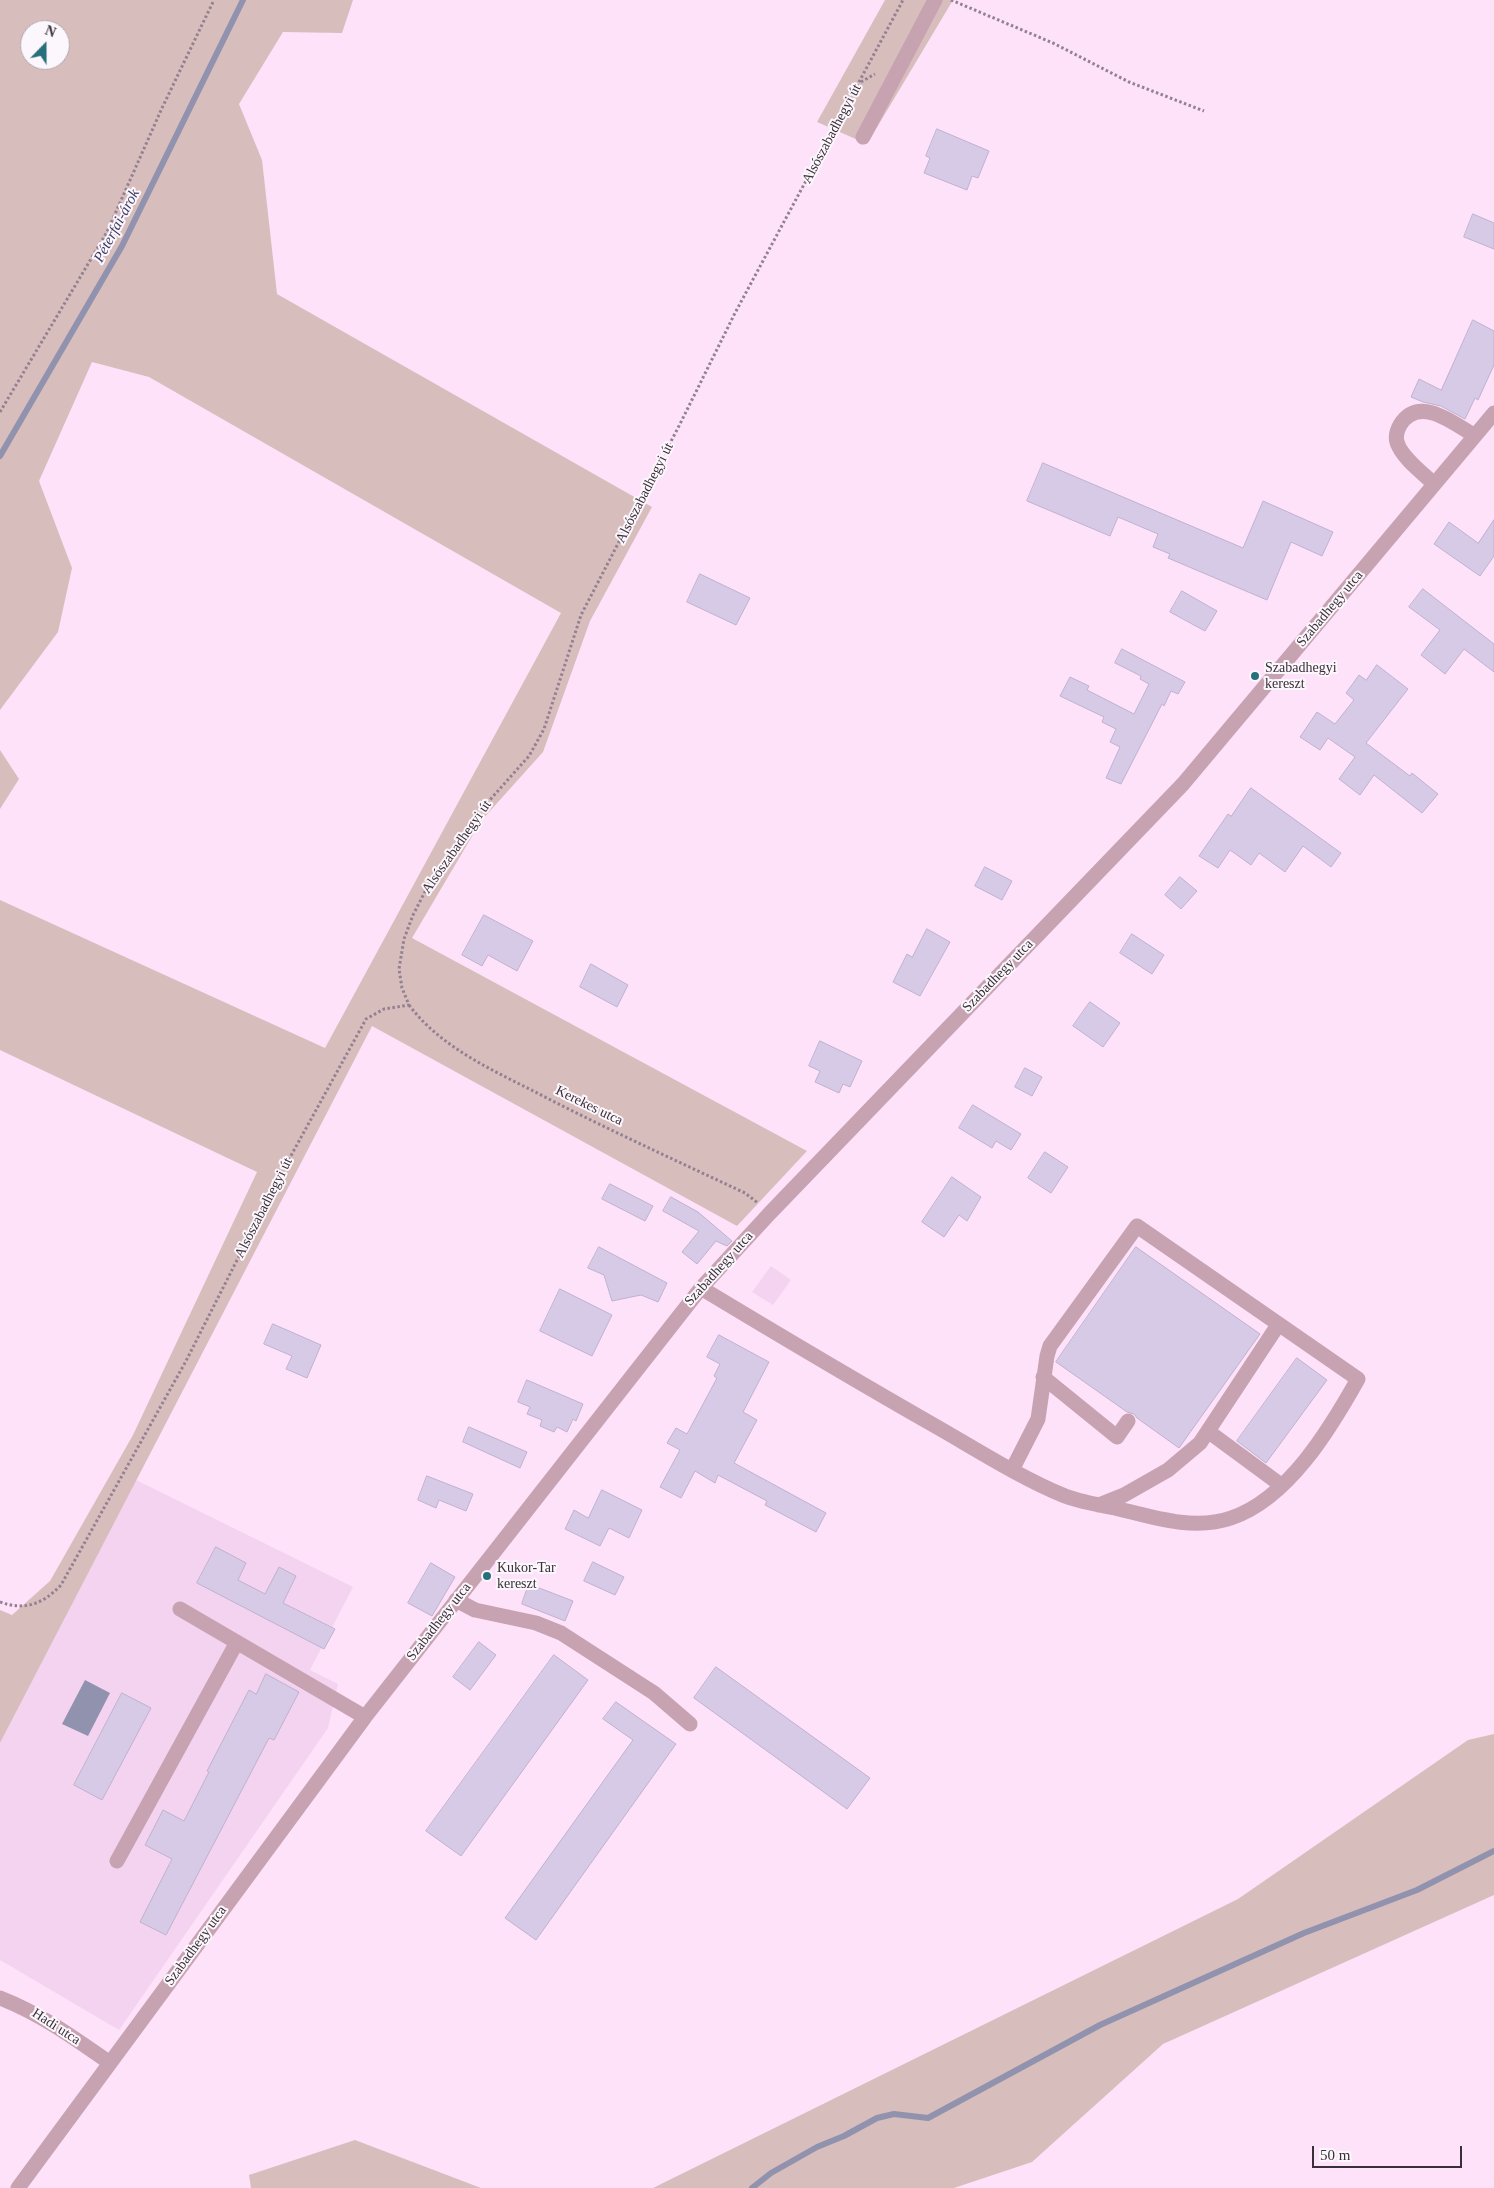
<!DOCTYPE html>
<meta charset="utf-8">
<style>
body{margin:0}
#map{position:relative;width:1494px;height:2188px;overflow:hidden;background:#fde2fa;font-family:Georgia,serif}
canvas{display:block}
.north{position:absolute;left:20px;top:20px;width:50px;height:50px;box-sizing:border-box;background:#fcf7fc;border:1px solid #aea7ae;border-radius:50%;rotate:22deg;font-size:14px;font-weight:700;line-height:20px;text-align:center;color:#392f38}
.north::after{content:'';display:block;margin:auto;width:18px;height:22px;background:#276f7b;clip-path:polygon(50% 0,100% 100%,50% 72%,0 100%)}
.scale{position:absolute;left:1312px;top:2146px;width:150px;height:22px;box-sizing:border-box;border:2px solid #392f38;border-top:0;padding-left:6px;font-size:15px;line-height:18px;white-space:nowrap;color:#392f38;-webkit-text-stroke:4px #fcf7fc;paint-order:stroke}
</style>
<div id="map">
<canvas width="1494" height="2188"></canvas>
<div class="north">N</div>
<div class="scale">50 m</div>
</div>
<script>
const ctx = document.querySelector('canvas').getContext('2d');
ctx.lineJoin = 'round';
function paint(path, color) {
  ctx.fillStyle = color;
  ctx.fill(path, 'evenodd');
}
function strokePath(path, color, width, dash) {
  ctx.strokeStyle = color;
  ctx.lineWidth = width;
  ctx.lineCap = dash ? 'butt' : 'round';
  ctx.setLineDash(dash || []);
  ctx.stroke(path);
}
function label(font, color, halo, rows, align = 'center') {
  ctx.font = font + ' Georgia,serif';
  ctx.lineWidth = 4;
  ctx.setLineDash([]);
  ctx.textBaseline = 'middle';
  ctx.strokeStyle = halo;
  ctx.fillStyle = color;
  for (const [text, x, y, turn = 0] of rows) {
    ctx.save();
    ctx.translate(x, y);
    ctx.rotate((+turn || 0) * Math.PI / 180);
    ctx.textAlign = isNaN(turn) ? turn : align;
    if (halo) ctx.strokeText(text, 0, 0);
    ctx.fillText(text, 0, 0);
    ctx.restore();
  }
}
const built = new Path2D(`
 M771,1266L791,1280L773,1305L752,1292Z
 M136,1480L353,1587L310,1670L338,1684L328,1728L119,2030L0,1960V1743Z`);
const green = new Path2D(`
 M0,0H353L342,33L283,32L239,104L262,160L277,294L652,507L590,621L543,752L481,821L412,938L807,1151L737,1226L372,1026L0,1743V1610L12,1615L50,1581L133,1435L257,1172L0,1050V900L325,1048L561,613L149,377L92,362L39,481L72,568L58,632L0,710ZM30,30H60V60H30Z
 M885,0H953L867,144L817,122Z
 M0,750L19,779L0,809Z
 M1494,1734V1895L1163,2044L1032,2162L954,2188H653L1238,1899L1468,1740Z
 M355,2140L481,2188H251L249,2175Z`);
const water = new Path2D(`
 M85,1680L110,1693L88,1736L62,1724Z`);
const stream = new Path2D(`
 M0,456L122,246L243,0
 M752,2188L771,2173L817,2147L844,2136L877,2118L894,2114L928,2118L1100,2025L1304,1933L1417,1890L1494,1851`);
const building = new Path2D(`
 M937,129L989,151L978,178L972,176L967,190L924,173L930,158L926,156Z
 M1473,214L1494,223V249L1464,237Z
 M1473,320L1494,331V365L1478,400L1475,398L1465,419L1441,406L1423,402L1411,397L1419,379L1441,390Z
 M1043,463L1243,548L1263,501L1333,532L1322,556L1291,542L1267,600L1168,558L1170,554L1153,547L1158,534L1118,517L1110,536L1027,501Z
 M1494,520V556L1480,576L1434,544L1449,522L1478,543Z
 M700,574L750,598L736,625L687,602Z
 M1423,589L1494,644V672L1464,649L1445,674L1421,655L1440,630L1409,607Z
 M1182,591L1217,611L1205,631L1170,612Z
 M1122,649L1185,682L1178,694L1171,691L1164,706L1162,704L1121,784L1106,778L1120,747L1110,742L1116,729L1102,722L1104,717L1060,696L1070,677L1089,686L1087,690L1134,714L1149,684L1140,679L1141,676L1115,663Z
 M1377,665L1408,689L1366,743L1410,776L1412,773L1438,794L1422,813L1374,775L1360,795L1339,779L1355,757L1328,738L1320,750L1300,737L1317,712L1335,724L1354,700L1346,693L1359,675L1366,680Z
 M1251,788L1341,853L1331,867L1303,846L1285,872L1259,853L1251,865L1230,850L1218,868L1199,856L1228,814L1231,816Z
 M985,867L1012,881L1002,900L975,886Z
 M1180,877L1197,891L1181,909L1165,895Z
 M484,915L533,941L517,971L488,955L482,966L462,955Z
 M927,929L950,942L920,996L893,982L907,954L912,957Z
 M1132,934L1164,955L1152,974L1120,953Z
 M591,964L628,985L617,1007L580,987Z
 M1090,1002L1120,1023L1103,1047L1073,1026Z
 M820,1041L862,1061L850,1087L843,1084L839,1093L815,1082L820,1071L809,1066Z
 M1025,1068L1042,1077L1032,1096L1015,1087Z
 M973,1105L1021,1134L1011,1150L996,1141L992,1148L959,1128Z
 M1045,1152L1068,1167L1051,1193L1028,1178Z
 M952,1177L981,1197L967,1221L959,1215L944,1237L922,1222Z
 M610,1184L653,1206L645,1221L602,1199Z
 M671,1197L698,1212L732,1241L727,1246L716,1241L697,1264L682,1252L699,1231L663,1211Z
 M599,1247L667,1283L658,1302L641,1295L612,1301L604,1275L588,1268Z
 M1136,1247L1260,1334L1179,1448L1137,1418L1134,1414L1127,1412L1056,1362Z
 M560,1289L612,1315L592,1356L540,1331Z
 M273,1324L321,1345L307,1378L286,1369L292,1356L264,1344Z
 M719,1335L769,1362L743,1412L757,1420L734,1463L826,1513L816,1532L765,1505L767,1501L718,1475L715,1483L695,1471L681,1498L660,1487L680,1450L667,1443L676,1428L687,1434L717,1378L714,1376L720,1364L707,1357Z
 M1297,1358L1327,1380L1266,1463L1237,1441Z
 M527,1380L583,1404L576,1421L573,1419L567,1432L557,1427L554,1432L540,1426L542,1420L527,1414L530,1407L518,1402Z
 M469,1427L527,1452L520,1468L463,1442Z
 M427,1476L473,1494L466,1511L439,1500L436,1508L418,1500Z
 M602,1490L642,1510L629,1538L609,1528L600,1546L565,1529L574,1510L588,1518Z
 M216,1547L246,1563L238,1580L265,1594L279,1567L296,1576L283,1603L335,1629L324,1649L197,1583Z
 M593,1562L624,1577L615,1595L584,1581Z
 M431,1563L455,1577L432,1616L408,1603Z
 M529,1584L573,1601L565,1621L522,1604Z
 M479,1642L496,1655L470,1690L453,1677Z
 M554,1655L588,1680L461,1856L426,1831Z
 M716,1667L870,1778L847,1809L694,1698Z
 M266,1674L299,1692L274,1740L269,1738L166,1935L140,1922L172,1859L145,1845L163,1810L184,1821L209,1772L207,1771L249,1690L256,1694Z
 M122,1693L151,1708L102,1800L74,1785Z
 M616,1702L676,1744L536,1940L505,1918L633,1740L603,1719Z`);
const path = new Path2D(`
 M951,0L1053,43L1129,82L1204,111
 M861,82L875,74
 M0,412L107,232L162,108L214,0
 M409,1005C442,1049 495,1071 543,1096C609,1130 677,1161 745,1193L758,1203
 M0,1602C25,1611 43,1604 61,1585L186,1361L276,1183L366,1019L384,1009L409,1005L402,988L399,969L404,939L413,915L431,880L472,820L529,756L544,729L581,615L680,424L735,313L903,0`);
const minor = new Path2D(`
 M863,137L935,0
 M1434,484C1423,473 1406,461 1399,447C1395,440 1396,432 1400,425C1419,394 1455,424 1475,436
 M701,1288C779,1335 858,1382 937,1427C979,1451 1021,1478 1065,1496C1081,1502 1099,1505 1115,1508C1152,1517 1194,1531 1231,1518C1288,1499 1330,1429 1358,1379L1137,1226L1050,1346L1047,1356L1038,1419L1012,1470
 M1043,1377L1117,1437L1128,1421
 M1209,1432L1281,1485
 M1099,1505L1124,1495L1168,1470L1200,1443L1278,1325
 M456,1600L475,1610L536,1623L561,1633L654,1693L690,1724
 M180,1609L365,1717
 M117,1861L237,1642
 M0,1998C41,2014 74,2038 110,2063
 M18,2188L365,1717L701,1288L770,1213L1183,784L1494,413`);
const markers = [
 [1255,676,5,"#276f7b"],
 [487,1576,5,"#276f7b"]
];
const streetNames = [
 ["Alsószabadhegyi út",832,134,-62],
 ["Alsószabadhegyi út",645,493,-63],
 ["Szabadhegy utca",1330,609,-50],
 ["Alsószabadhegyi út",457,847,-55],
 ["Szabadhegy utca",998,976,-46],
 ["Kerekes utca",589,1106,26],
 ["Alsószabadhegyi út",264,1208,-63],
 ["Szabadhegy utca",719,1269,-48],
 ["Szabadhegy utca",439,1622,-52],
 ["Szabadhegy utca",196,1946,-54],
 ["Hadi utca",56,2027,33]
];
const poiNames = [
 ["Szabadhegyi",1265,668],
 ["kereszt",1265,684],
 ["Kukor-Tar",497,1568],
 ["kereszt",497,1584]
];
const waterNames = [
 ["Péterfai-árok",117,226,-62]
];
paint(built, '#f4d3f0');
paint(green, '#d8bdbd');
paint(water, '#9092ae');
strokePath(stream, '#9092ae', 6);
paint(building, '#d7cae7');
strokePath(building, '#bfb1cf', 1);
strokePath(path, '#928190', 3, [2.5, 2.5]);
strokePath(minor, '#c7a3b1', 15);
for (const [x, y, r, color] of markers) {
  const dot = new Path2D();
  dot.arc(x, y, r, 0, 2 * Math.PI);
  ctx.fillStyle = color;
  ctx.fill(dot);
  strokePath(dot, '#fcf7fc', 2);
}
label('14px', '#392f38', '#fcf7fc', streetNames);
label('14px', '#392f38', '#fcf7fc', poiNames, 'left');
label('italic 15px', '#3c3c67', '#fcf7fc', waterNames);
</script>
